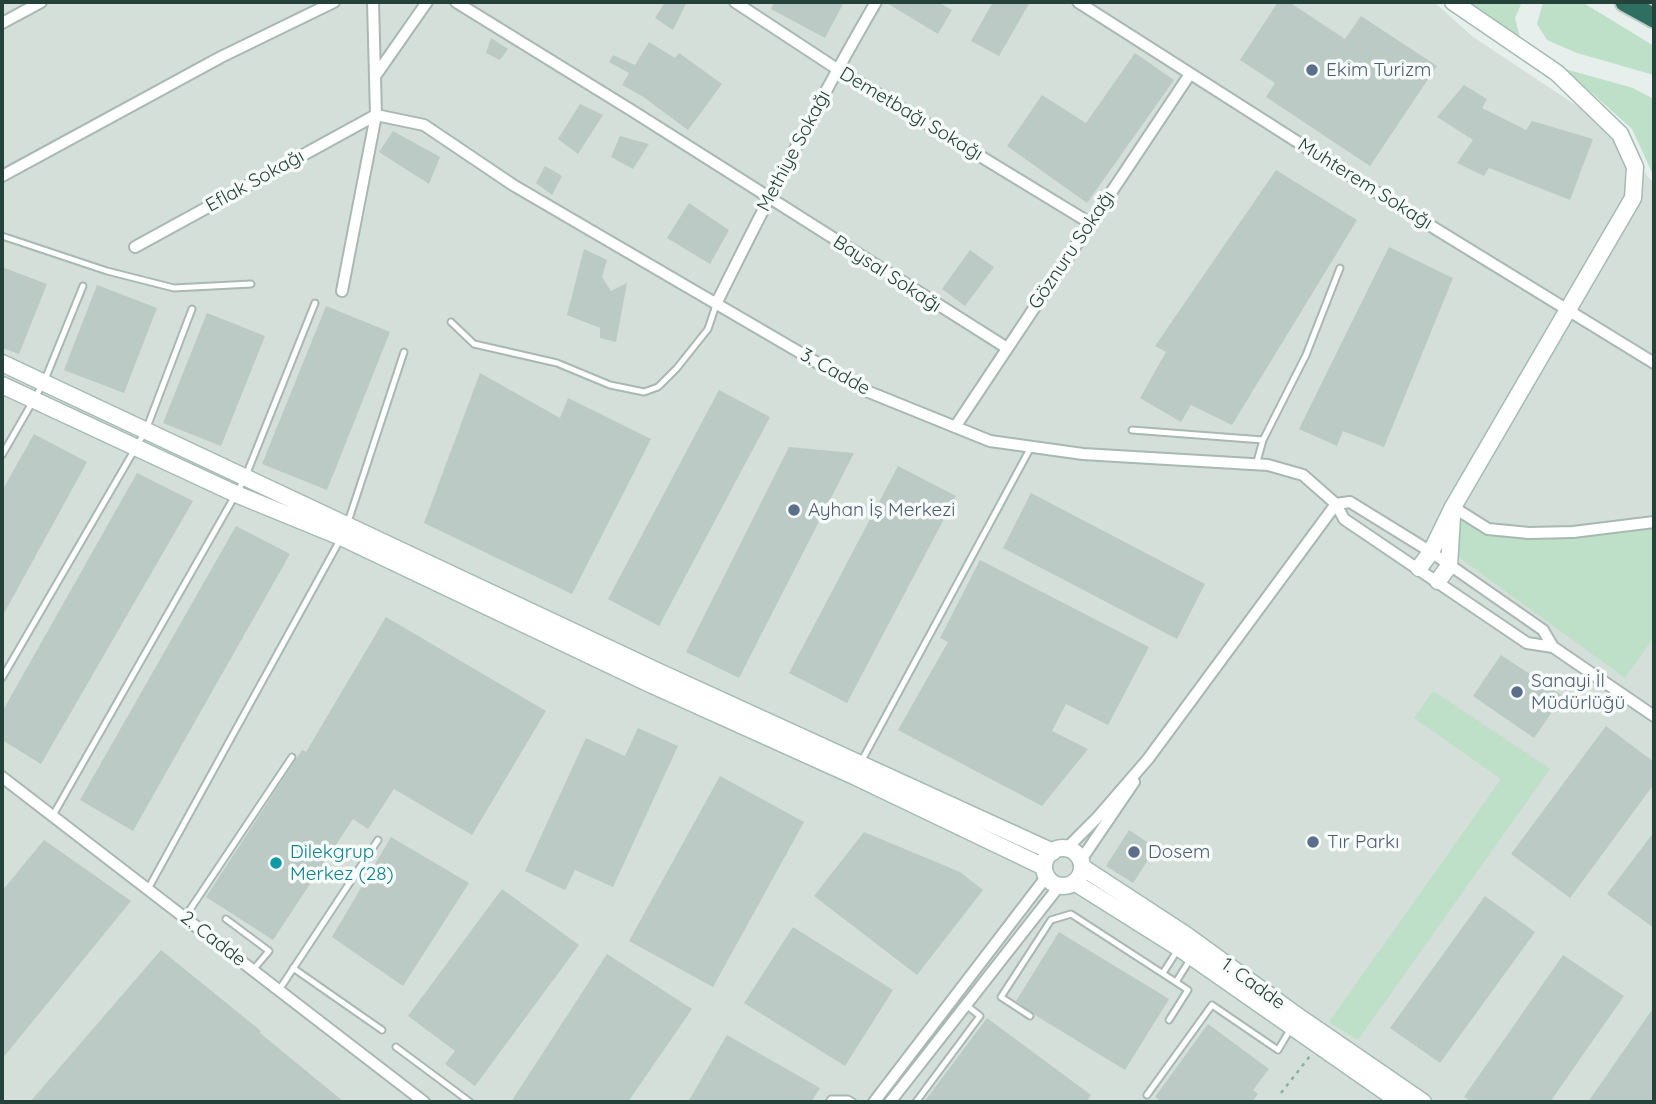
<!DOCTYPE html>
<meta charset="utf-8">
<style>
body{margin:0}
#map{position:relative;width:1656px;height:1104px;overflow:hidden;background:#e6efeb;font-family:Quicksand,sans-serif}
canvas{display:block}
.frame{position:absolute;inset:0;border:4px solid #24423a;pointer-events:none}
</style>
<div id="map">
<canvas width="1656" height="1104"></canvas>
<div class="frame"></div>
</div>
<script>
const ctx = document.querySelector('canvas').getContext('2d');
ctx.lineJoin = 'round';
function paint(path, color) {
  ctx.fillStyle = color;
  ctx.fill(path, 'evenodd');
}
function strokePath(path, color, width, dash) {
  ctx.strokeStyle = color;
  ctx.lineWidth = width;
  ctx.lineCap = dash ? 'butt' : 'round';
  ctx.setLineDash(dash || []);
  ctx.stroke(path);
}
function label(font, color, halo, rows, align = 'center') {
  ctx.font = font + ' Quicksand,sans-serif';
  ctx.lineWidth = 7;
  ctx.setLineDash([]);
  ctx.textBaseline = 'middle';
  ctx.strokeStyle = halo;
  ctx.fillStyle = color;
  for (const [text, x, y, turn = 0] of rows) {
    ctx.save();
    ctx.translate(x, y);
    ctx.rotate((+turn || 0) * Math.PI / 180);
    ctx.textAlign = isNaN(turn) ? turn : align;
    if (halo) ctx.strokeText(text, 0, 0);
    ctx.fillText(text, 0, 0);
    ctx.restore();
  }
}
const built = new Path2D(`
 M2,2H1434L1473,37L1606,125L1654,184V1102H2Z`);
const green = new Path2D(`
 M1465,2H1522L1515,18L1521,42Z
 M1543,2H1582L1654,46V75L1577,53L1547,40L1537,24Z
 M1565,69L1633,88L1654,99V177L1632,129Z
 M1458,517L1488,533L1570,537L1654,528V637L1625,678L1457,556Z
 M1433,691L1550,769L1358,1040L1329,1022L1501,779L1414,718Z`);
const building = new Path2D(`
 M665,2H680L686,4L673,30L655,18Z
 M774,2H844L825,38L771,9Z
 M885,2H938L952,10L938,34Z
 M993,2H1030L999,56L971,41Z
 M1278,2H1289L1345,39L1361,16L1437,66L1370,166L1266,97L1275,83L1240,60Z
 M491,38L508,49L500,60L486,53Z
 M649,42L675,58L679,53L722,84L688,130L642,96L622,85L629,73L609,62L613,55L635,65Z
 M1135,53L1174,80L1087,203L1007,146L1042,95L1086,123Z
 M1464,85L1487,99L1482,108L1526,130L1532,121L1593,139L1570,200L1489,168L1484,176L1457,163L1473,140L1437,117Z
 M580,104L603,115L578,154L558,139Z
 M393,131L440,157L429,184L379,152Z
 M620,136L649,144L633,169L611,157Z
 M545,166L562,176L552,195L536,183Z
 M1276,170L1357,220L1232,425L1191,405L1181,422L1140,398L1166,352L1155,346Z
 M689,203L729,230L710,264L667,238Z
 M1389,247L1453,278L1384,447L1343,431L1337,446L1299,429Z
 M584,249L607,260L602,277L611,291L627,283L616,342L600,338V328L567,315Z
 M970,250L994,267L965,306L942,289Z
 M2,267L47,284L19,354L2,348Z
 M97,285L157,308L124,393L64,370Z
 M326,306L390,332L327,490L262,464Z
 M207,313L265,336L221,446L163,423Z
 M480,373L560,418L568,398L651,439L572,594L424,523Z
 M719,390L770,417L659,626L608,599Z
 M34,434L87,462L2,617V491Z
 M789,447L854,453L739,678L686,652Z
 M898,466L956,496L847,703L789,673Z
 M137,473L193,501L41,764L2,740V712Z
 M1031,493L1205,584L1177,639L1003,548Z
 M236,526L290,554L133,831L80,800Z
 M980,560L1149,647L1108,725L1066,704L1052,731L1088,749L1042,806L898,730L948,642L940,638Z
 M386,617L546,711L472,835L394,789L368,829L353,819L273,940L206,897L302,750L306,752Z
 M1501,655L1563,696L1534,738L1473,696Z
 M1606,726L1654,762V784L1570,898L1511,854Z
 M638,728L678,746L613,887L575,870L565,890L525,871L586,738L625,756Z
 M720,776L804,822L713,987L629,941Z
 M1129,830L1156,848L1133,883L1106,866Z
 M864,832L960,872L983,890L917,975L814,896Z
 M1654,832V928L1607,894Z
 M391,837L469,883L403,986L332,937Z
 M44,840L131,901L2,1059V891Z
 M502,889L579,945L475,1086L445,1064L455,1051L408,1016Z
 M1485,896L1535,932L1440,1063L1390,1028Z
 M793,927L893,990L845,1066L744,1003Z
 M1059,932L1169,999L1125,1070L1035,1015L1016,1001Z
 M161,950L261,1031L260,1033L344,1102H30Z
 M607,954L692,1009L628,1102H511Z
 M1563,955L1624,996L1550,1102H1472L1464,1097Z
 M1654,1007V1102H1588Z
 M987,1018L1091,1095L1086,1102H924Z
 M1208,1024L1269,1069L1253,1090L1258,1094L1252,1102H1162L1155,1097Z
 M727,1035L820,1088L811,1102H688Z`);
const path = new Path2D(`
 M1281,1093L1310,1056`);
const lane = new Path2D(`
 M2,236L107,271L174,288L251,284
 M451,322L474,344L557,363L610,385L644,392L658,387L677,368L708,329L716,305
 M1132,430L1263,440
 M2,455L44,382L83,286
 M1256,465L1263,440L1306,355L1340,268
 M348,522L404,352
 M2,678L146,430L192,309
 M861,762L1031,447
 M52,817L245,478L315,303
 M148,889L340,540
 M185,917L292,757
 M226,919L269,951L253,970
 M293,968L382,1030
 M1163,973L1177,951
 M1176,982L1191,958
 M279,990L378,840
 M1030,1016L1001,997L1051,920L1071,914L1188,990L1169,1020
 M396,1047L470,1102
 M1147,1095L1212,1005L1278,1050L1290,1030
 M829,1102L831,1099H848L853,1102
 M916,1102L980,1016L966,1005`);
const street = new Path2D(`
 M456,2L631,110L1007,348
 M735,2L837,69L1090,223
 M1078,2L1387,199L1654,363
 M2,23L41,2
 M376,75L427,2
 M2,176L221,57L334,2
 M135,247L376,115L424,125L513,185L864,390L990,441L1083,454L1268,465L1303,475L1336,504L1344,519L1527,643L1553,647
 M342,291L376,115L373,2
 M716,304C767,201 819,100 876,2
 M955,427L1190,74
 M1453,507L1488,529L1529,533L1573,532L1654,522
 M2,777L424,1102
 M1067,848L1097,818L1148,759L1336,504L1350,502L1431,552L1543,630L1553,647L1654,716
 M1081,860L1134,782
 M874,1102L1047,876
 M890,1102L1060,885`);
const secondary = new Path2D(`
 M2,363L657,671L1053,852
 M2,385L236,494L341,537L650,684L854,776L1044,867
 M1419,568L1431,552L1453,507L1633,198L1635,167L1620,134L1557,73L1453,2
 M1438,581L1449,566L1452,517
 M1044 867a19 19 0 1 1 38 0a19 19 0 1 1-38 0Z
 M1082,867L1186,935L1292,1012L1423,1102
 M1074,882L1179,948L1400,1102`);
const highway = new Path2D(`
 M1625,2L1654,18`);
const markers = [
 [1312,70,7,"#5c6f8a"],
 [794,510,7,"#5c6f8a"],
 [1517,692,7,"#5c6f8a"],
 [1313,842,7,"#5c6f8a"],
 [1134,852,7,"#5c6f8a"],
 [276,863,7,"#0f9aa8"]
];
const serviceNames = [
 ["Ekim Turizm",1326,70],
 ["Ayhan İş Merkezi",808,510],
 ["Sanayi İl",1531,681],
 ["Müdürlüğü",1531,703],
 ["Tır Parkı",1327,842],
 ["Dosem",1148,852]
];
const streetNames = [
 ["Demetbağı Sokağı",911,114,31],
 ["Methiye Sokağı",794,151,-62],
 ["Eflak Sokağı",255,181,-29],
 ["Muhterem Sokağı",1365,184,32],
 ["Göznuru Sokağı",1072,250,-56],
 ["Baysal Sokağı",887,274,33],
 ["3. Cadde",835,372,29],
 ["2. Cadde",213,939,38],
 ["1. Cadde",1253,984,36]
];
const cultureNames = [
 ["Dilekgrup",290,852],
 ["Merkez (28)",290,874]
];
paint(built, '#d4dfda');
paint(green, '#bfe0c8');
paint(building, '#bbcac4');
strokePath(lane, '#a8b8b2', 9);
strokePath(street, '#a8b8b2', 14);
strokePath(secondary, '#a4bbb3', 19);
strokePath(highway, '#c2cac8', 23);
strokePath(path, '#86b3a5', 2.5, [3.5, 5]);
strokePath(lane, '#fff', 5);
strokePath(street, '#fff', 10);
strokePath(secondary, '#fff', 16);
strokePath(highway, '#2f6f62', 19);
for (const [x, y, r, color] of markers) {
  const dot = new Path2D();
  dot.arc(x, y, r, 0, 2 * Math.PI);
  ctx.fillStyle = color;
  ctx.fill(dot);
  strokePath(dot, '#f7fbf9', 2.5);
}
label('19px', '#4e5e75', '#f7fbf9', serviceNames, 'left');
label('19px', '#24423a', '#f7fbf9', streetNames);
label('19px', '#0d838f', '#f7fbf9', cultureNames, 'left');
</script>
